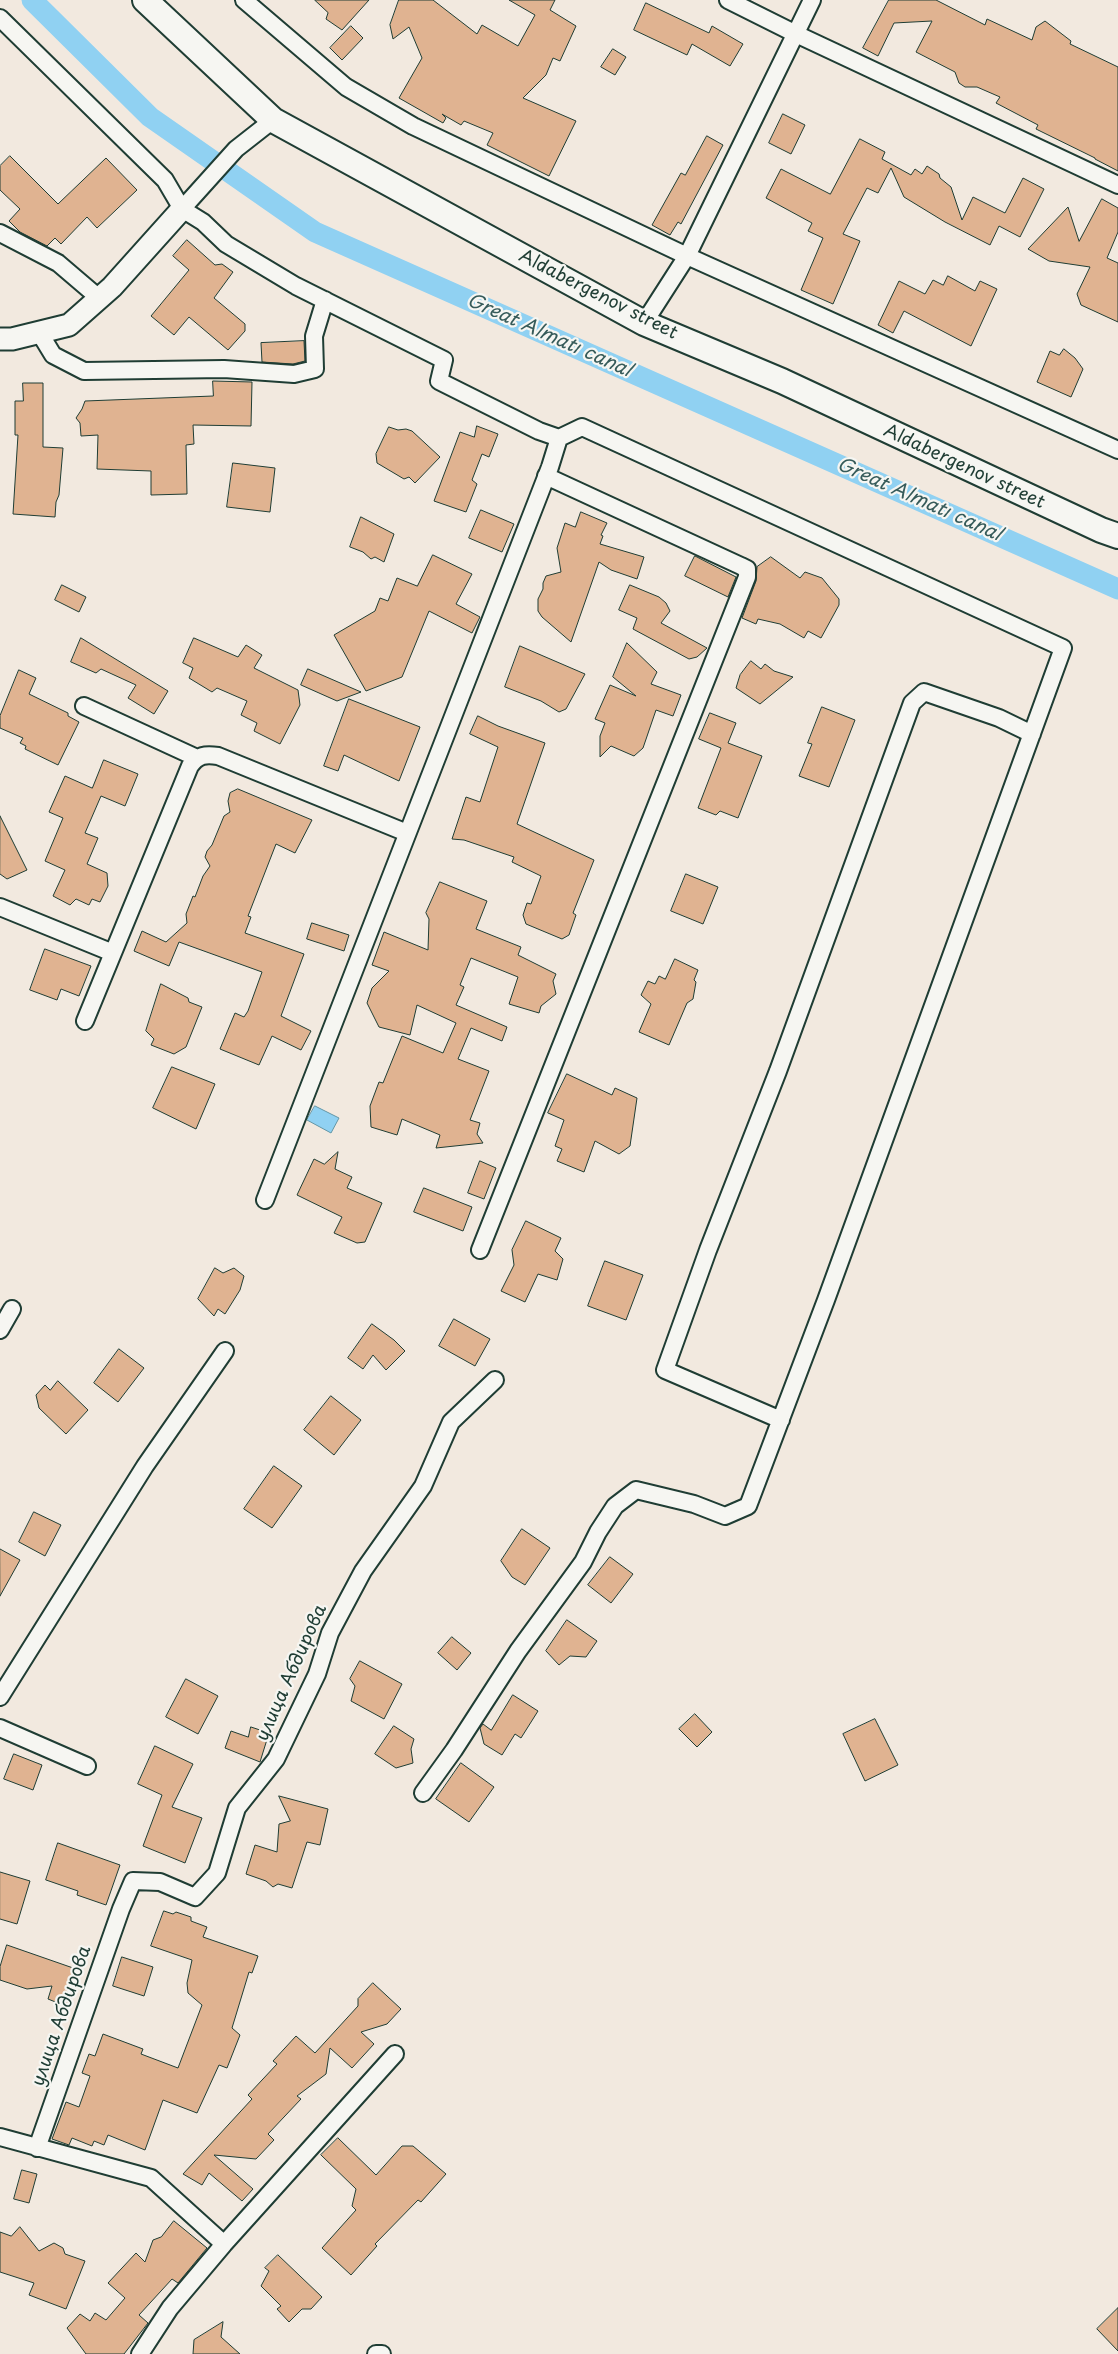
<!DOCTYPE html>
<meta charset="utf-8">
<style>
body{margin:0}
canvas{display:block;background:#f2e9df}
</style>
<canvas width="1118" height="2354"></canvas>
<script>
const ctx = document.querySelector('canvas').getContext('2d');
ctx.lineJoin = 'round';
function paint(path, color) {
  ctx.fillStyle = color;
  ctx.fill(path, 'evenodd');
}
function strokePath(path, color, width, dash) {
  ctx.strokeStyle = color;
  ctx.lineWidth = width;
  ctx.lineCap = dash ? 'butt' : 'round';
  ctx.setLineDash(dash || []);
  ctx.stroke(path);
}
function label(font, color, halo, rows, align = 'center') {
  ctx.font = font + ' "Playpen Sans",sans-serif';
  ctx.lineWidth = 4.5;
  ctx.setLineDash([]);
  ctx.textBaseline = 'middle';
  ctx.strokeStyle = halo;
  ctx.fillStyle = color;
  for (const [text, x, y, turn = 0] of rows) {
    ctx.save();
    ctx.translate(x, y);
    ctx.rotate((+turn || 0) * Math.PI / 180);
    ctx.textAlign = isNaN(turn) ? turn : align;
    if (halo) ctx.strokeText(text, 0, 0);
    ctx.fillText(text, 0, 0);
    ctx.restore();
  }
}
const water = new Path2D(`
 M315,1106L339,1118L331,1133L307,1120Z`);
const canal = new Path2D(`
 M32,0L150,117L315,232L1118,589`);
const building = new Path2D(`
 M315,0H369L342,30L326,19L328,13Z
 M399,0H433L477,34L482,25L518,46L535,15L509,0H555L550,10L576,26L560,61L553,58L546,75L523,98L576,121L549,176L487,145L493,133L464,121L461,125L442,114L446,118L443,123L399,98L422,58L409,27L393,39L390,25Z
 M889,0H936L985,25L987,19L1032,40L1036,27L1045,21L1071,41L1070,44L1118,67V171L1095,159V158L1036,129L1038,125L996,103L1000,97L977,87H965L959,83L955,72L916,52L932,21L894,23L878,56L863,48Z
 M646,3L709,33L712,26L743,44L730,66L692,44L687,55L634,30Z
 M351,26L363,38L342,60L330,48Z
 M613,49L626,57L615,75L601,67Z
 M783,114L805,125L791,154L769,143Z
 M707,136L723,145L681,224L678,222L670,235L652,225L681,173L685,175Z
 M860,139L885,152L882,159L911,175L915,169L922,174L927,166L939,174L940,178L951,187L962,220L973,197L1005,213L1023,178L1044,189L1020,237L999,226L990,245L945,222L904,197L891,168L878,193L867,188L843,234L860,241L833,304L801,290L823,238L808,231L812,223L766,198L781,169L830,194Z
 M10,156L58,204L106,158L137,190L97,228L87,217L61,244L55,238L47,246L20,232L9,221L20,209L0,190V166Z
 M1102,199L1118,208V232L1107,258L1118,263V322L1081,305L1077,294L1090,267L1049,261L1028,249L1068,207L1079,241Z
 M187,240L215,265L222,264L233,272L214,298L245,324V331L228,350L189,317L174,335L151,316L189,270L173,256Z
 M948,276L975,291L980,281L997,289L971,346L904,311L893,333L878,325L899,281L925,294L933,280L943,285Z
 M304,341L305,361L293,364L262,362L261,343Z
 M1064,349L1075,358L1083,369L1071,397L1037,382L1050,351L1059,355Z
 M213,381L252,382L251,426L193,425L194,444L186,445L187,494L151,495V471L97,469L98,435L81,436L80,423L76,418L82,409L85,401L213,396Z
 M23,383H43V447L63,448L59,495L56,502L55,517L13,514L18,435H15V401H23Z
 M477,426L498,434L489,457L482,454L472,480L477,484L466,512L434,501L460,432L474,437Z
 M389,427L398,430L406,429L412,431L440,457L415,483L409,477L404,479L377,463L376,454Z
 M233,463L275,468L270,512L227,507Z
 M481,510L514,524L502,552L469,538Z
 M581,512L607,523L601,535L603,536L600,544L644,557L637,579L611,570L599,562L571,642L542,617L538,611V599L543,589V583L546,576L561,572L557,548L565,523L575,527Z
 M361,517L394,534L384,562L375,557L371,559L363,552L350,547Z
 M433,555L472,574L456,604L480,617L472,633L429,611L402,677L366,691L334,635L375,611L380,598L388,601L397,578L417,586Z
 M695,556L736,577L728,597L685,576Z
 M771,557L800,578L805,572L822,578L839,599V605L821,638L808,631L804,638L780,624L758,619L756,624L742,618L756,581L757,567Z
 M62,585L86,597L79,612L55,600Z
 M630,585L659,597L666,603L670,611L661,623L707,648L697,657L689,659L633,629L637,618L619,610Z
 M81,638L168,691L154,714L128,698L136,685L101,669L96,673L71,662Z
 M194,638L238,657L246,645L262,655L254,668L298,690L300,705L280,744L254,731L257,723L241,715L247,701L217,688L212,692L189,678L193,668L183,663Z
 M627,643L657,672L651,684L681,695L673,716L656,710L643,748L634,756L611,746L600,757V736L605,723L595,719L610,685L636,696L613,677Z
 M520,646L585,674L566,709L559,712L541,701L505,687Z
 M751,661L761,669L765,664L774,671L793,677L760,704L736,688L740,675Z
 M308,669L361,692L337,701L301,685Z
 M19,670L36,678L29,694L68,713V716L79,722L58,765L25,749L26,746L20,743L23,738L0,728V716Z
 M349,699L420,727L399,781L344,755L338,771L324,766Z
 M822,707L855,720L829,787L799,776L812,744L808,743Z
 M710,713L736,723L728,743L762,756L738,818L720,811L716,815L698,808L721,748L699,739Z
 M478,716L498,726L545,743L517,824L594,860L573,913L576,915L569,935L562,939L526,924L523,915L527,903L531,904L541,876L512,862L514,857L464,840L452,839L466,797L480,802L498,747L470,734Z
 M104,760L138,774L125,806L101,796L85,833L98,838L87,864L107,873L108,886L100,902L92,899L89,905L76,899L70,905L53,896L65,870L45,861L63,818L49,812L65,776L92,788Z
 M238,789L312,820L295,853L276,844L248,916L251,917L245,933L304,954L281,1016L311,1031L301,1050L272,1036L259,1065L220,1049L235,1013L244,1017L248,1011L262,972L179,942L169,966L134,951L142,931L166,942L187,923L186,914L193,896L195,897L203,876L210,866L205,857L207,851L212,845L224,816L230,812L228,801L230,793Z
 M0,816L27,870L7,879L0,874Z
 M686,874L718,887L703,924L671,911Z
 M440,882L487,901L476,929L521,947L518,955L556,974L553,981L556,994L541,1006L539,1013L509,1004L518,977L471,958L460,985L464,987L456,1005L507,1027L502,1041L471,1028L458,1059L489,1071L470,1120L480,1123L477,1134L483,1143L436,1148L440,1135L402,1119L397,1135L371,1127L370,1106L379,1082L383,1083L402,1036L443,1053L456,1023L417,1005L410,1035L379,1027L367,1003L372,988L389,971L372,965L384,932L428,950L429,919L426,913Z
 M312,923L349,935L344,951L307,939Z
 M45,949L91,966L79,996L61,989L57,1000L30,990Z
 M675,959L698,970L694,980L696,982L693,999L687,1003L669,1045L639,1032L651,1004L641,995L648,981L655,984L659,976L665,979Z
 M161,984L188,998L189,1002L202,1007L186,1047L174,1054L151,1045L154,1039L146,1031Z
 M172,1067L215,1084L196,1129L153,1108Z
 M567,1074L612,1095L615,1088L637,1098L630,1146L619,1154L595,1141L584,1172L557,1161L562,1149L555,1146L564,1120L548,1113Z
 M338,1152L335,1169L352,1177L347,1188L382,1203L365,1242L357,1243L334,1233L342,1217L297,1195L314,1159L324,1164Z
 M480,1161L496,1168L484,1199L468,1193Z
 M424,1188L472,1207L463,1231L414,1212Z
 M526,1221L561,1238L555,1251L563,1259L557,1280L538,1274L525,1302L501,1291L514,1265L512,1250Z
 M605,1261L643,1275L626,1320L588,1306Z
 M215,1268L223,1273L234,1268L244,1276L240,1290L225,1314L218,1309L214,1316L198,1299Z
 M454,1319L490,1339L475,1366L439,1346Z
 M372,1324L394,1340L405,1351L386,1370L373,1355L363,1369L348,1358Z
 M119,1349L144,1368L118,1402L94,1383Z
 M58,1381L88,1410L66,1434L39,1408L36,1395L45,1385L50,1390Z
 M331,1396L361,1420L334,1455L304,1430Z
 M274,1466L302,1486L272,1528L244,1509Z
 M34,1512L61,1525L45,1556L19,1542Z
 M522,1529L550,1548L525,1585L512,1577L501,1561Z
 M0,1549L20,1560L0,1596Z
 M610,1557L633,1574L611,1603L588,1585Z
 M567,1620L597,1641L586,1657L570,1656L559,1665L546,1651Z
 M452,1637L471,1653L457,1670L438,1653Z
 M360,1661L402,1684L384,1719L351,1701L355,1686L350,1679Z
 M186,1679L218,1696L198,1734L166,1717Z
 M513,1695L538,1711L521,1738L515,1734L502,1755L484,1744L480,1728L483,1724L491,1730Z
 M695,1714L712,1732L697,1747L679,1729Z
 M875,1719L898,1765L865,1781L843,1734Z
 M394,1726L414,1739L411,1749L413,1763L396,1768L375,1754Z
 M251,1727L269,1733L260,1762L225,1748L231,1731L248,1737Z
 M155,1746L193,1764L172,1807L202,1818L185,1863L143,1846L162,1795L138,1784Z
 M14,1754L42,1765L33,1790L4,1779Z
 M461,1763L494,1787L469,1822L436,1799Z
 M279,1796L328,1809L320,1845L307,1842L292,1888L278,1884L273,1887L266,1881L246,1874L255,1845L277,1852L279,1824L290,1821Z
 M58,1843L120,1865L106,1905L77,1895L78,1891L46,1880Z
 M0,1872L30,1881L17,1924L0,1919Z
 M164,1911L173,1914L176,1912L191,1917V1921L207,1927L203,1937L258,1956L252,1973L249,1972L232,2028L240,2035L227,2068L219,2065L197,2113L163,2100L145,2150L108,2135L104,2145L94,2141L92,2146L72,2138L69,2145L52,2139L66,2102L79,2107L90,2076L82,2073L89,2054L95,2056L103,2034L143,2049L141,2054L178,2068L202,2005L188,1993L187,1983L192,1960L151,1946Z
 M7,1945L76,1969L69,1990L74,1992L68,2007L48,1999L52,1986L27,1989L0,1980V1967Z
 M122,1957L153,1967L144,1996L113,1986Z
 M373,1983L401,2009L387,2024L361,2032L374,2044L352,2068L330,2048L326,2074L297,2096L301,2099L268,2134L274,2140L256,2159L214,2155L253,2189L242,2201L209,2173L202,2185L183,2174L252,2099L248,2095L277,2064L273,2061L296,2036L315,2053L358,2006V1999Z
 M338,2138L376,2175L402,2146H413L446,2174L421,2202L418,2200L375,2244L377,2246L351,2275L322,2248L356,2210L352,2206L356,2189L321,2155Z
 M22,2170L37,2174L29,2203L14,2199Z
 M174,2221L207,2248L178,2283L172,2279L139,2315L148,2323L124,2354H86L67,2328L80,2314L90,2321L95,2313L106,2320L125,2298L108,2283L136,2253L145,2262L153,2240L161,2237Z
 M20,2227L39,2251L54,2243L63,2248L65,2254L85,2261L66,2309L29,2295L34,2283L0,2272V2232L11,2236Z
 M278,2255L322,2297L311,2309H302L289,2322L277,2309L281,2306L261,2286L269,2271L265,2268Z
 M1118,2308V2351L1097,2329Z
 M223,2322L221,2337L240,2354H193L194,2340Z`);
const minor = new Path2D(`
 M244,0L346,87L413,126L687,256L1118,450
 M728,0L796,34L1118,185
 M0,18L165,180L182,209L203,222L226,244L296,286L444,360L439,381L539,431L559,438L550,467L265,1200
 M182,209L236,149L273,120
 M0,233L58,263L99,298
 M644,323L687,256L812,0
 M39,332L53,355L84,371L224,369L294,374L315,369L314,336L325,300
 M84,706L197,758
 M0,907L113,953
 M85,1021L190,766C198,755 205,754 218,756L407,833
 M480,1250L747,577V569L741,566L546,476
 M0,1330L12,1309
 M781,1420L665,1370L708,1250L778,1071L912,703L924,692L999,718L1032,734
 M0,1697L145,1466L225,1351
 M0,1728L87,1766
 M423,1793L454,1750L518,1651L583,1562L598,1532L615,1506L636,1490L694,1504L725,1516L748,1506L826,1300L1063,648L582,427L559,438
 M0,2137L151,2178L224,2244
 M37,2148L121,1909L133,1881L160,1882L195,1897L217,1873L237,1808L276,1759L317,1674L330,1633L363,1571L423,1486L451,1422L495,1380
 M140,2354L170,2308L224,2244L395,2054
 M376,2354H382`);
const tertiary = new Path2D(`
 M0,339H12L69,325L112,287L182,209`);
const secondary = new Path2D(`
 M145,0L273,120L644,323L782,381L1101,530L1118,536`);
const streetNames = [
 ["Aldabergenov street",598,295,27],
 ["Aldabergenov street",964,467,25],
 ["улица Абдирова",292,1673,-66],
 ["улица Абдирова",62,2016,-71]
];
const waterNames = [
 ["Great Almatı canal",549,336,24],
 ["Great Almatı canal",919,500,24]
];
paint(water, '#90d1f2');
strokePath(water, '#6396a6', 1);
strokePath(canal, '#90d1f2', 21);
paint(building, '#e0b391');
strokePath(building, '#1f3d34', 1);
strokePath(minor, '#1f3d34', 20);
strokePath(tertiary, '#1f3d34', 25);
strokePath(secondary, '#1f3d34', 28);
strokePath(minor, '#f6f6f2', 16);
strokePath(tertiary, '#f6f6f2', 21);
strokePath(secondary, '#f6f6f2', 24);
label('18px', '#1f3d34', '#f6f6f2', streetNames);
label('italic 19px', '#365b5a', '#f6f6f2', waterNames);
</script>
